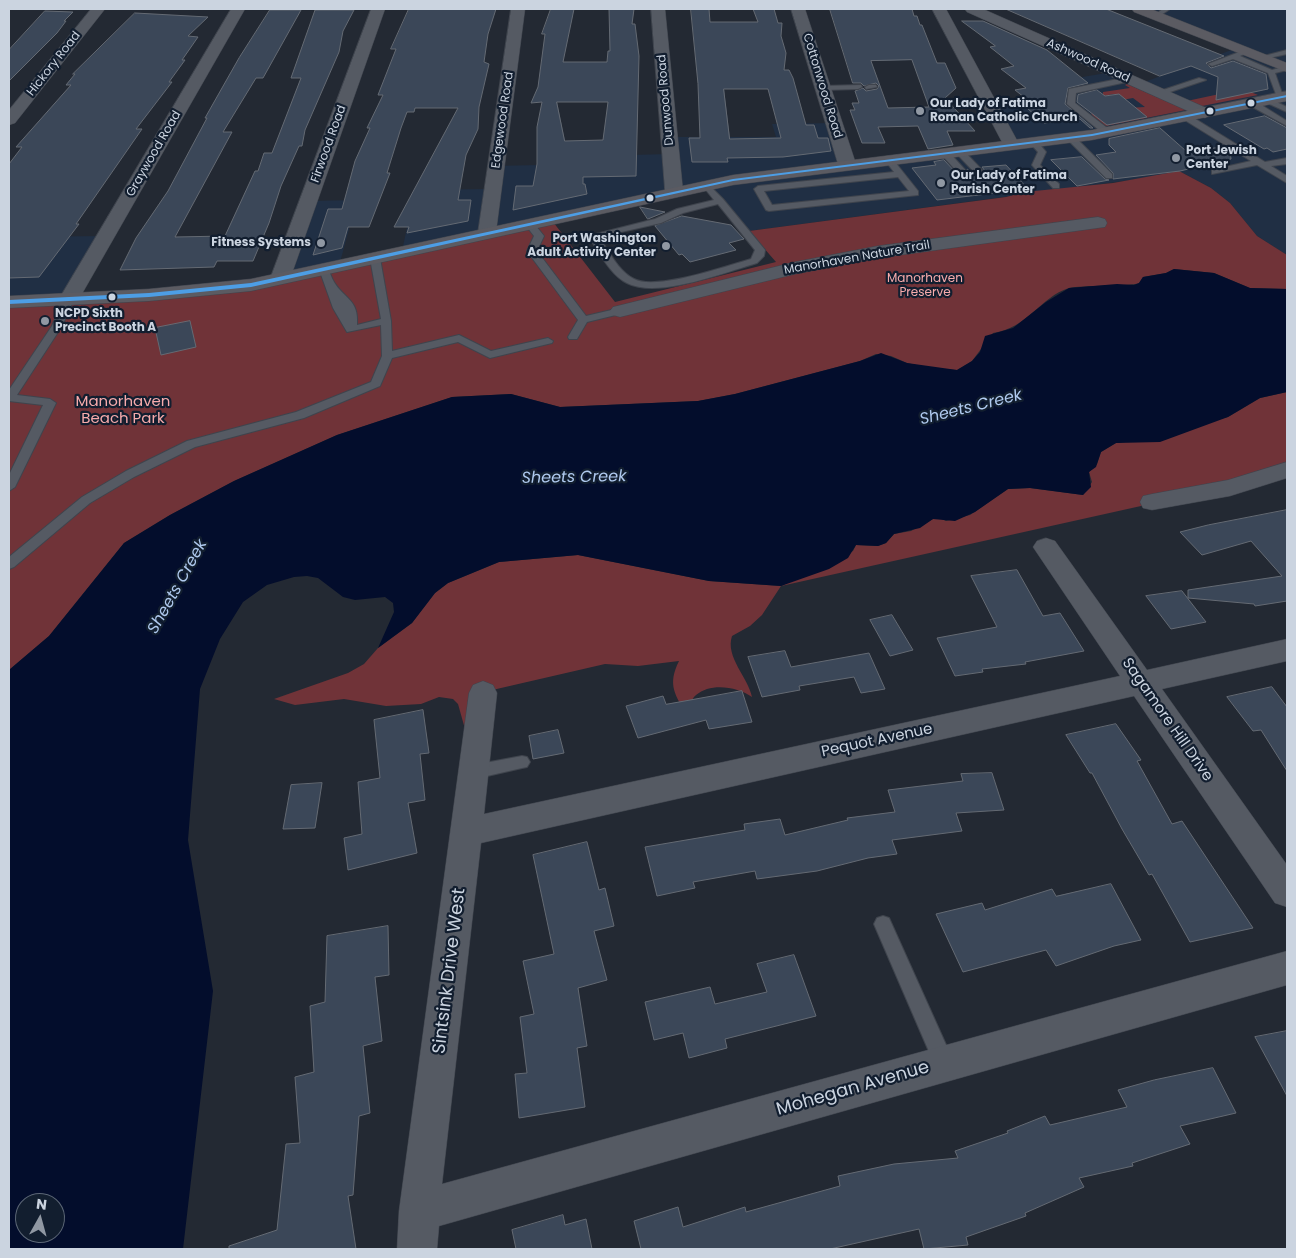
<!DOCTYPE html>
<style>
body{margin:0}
#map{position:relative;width:1296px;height:1258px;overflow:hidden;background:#232933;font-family:Poppins,sans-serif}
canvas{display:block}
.frame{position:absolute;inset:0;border:10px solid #cbd4e0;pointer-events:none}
.north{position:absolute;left:15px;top:1193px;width:50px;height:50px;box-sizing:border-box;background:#121e2f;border:1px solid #5c6776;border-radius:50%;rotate:7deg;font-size:14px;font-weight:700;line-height:20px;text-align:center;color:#cbd4e0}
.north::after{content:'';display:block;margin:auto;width:18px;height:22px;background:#9098a3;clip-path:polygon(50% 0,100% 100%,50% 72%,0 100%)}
</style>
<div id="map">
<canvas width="1296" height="1258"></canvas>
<div class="frame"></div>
<div class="north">N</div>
</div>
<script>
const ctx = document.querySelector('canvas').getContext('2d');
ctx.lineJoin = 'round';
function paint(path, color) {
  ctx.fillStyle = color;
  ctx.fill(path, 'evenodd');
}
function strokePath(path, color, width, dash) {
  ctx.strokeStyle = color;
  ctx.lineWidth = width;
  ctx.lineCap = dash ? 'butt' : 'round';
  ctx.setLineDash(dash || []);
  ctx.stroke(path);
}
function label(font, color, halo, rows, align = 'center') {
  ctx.font = font + ' Poppins,sans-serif';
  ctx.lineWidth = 4.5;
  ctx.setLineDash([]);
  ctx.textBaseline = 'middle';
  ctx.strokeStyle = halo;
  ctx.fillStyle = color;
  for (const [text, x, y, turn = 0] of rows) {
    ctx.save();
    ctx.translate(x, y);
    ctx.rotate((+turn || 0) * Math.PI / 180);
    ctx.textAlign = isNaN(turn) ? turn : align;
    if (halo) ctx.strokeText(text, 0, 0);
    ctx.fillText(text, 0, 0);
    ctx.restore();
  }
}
const built = new Path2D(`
 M1139,9H1287V255L1257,236L1230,203L1211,188L1183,173L749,231L709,184L402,251L415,190L491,189L494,166L585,164L586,156L671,154L670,137H776L772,124L834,123L847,164L1011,144L989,103L1060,93L1047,83L1112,72L1139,84L1237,48Z
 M357,200L339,266L280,279L309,201Z
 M106,236L69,299L9,302V237Z`);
const green = new Path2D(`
 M1127,84L1186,110L1106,126L1092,115L1090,110L1145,107L1133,98L1122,100L1114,94L1103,96V92L1130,88L1125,85Z
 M1243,89L1258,95L1197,107L1182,102Z
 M1179,171L1211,188L1230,203L1257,236L1287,255V289L1250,288L1214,273L1174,269L1166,273L1143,277C1142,278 1140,282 1139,283C1135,286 1081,285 1069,288C1040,297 1028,328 993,333L972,361L957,370L929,368L907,363L891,356L876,354L860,361L735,394L698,401L560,407L511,394L452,397L337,435L234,481L170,515L124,543L49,636L9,670V301L217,290L550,218L615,302L776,262L749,231L1006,197L1025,192L1113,183Z
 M1287,392V470L1267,478L781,586L762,615L750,626L732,636C725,657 748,677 752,697C738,687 711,682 696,695C690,700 689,710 688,717C675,695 667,685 679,661L638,666L605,664L488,691L465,729L458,704L453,699L439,697L421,704L386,706L344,699L295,705L274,699L348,673L364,664L378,648L412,623L435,593L448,583L499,562L578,555L709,581L781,586L853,551L856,545L878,546L886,543L894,534L911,531L933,519L939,518L946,521L970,515L1008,489L1030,488L1083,495L1092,482L1089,472L1097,464L1101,452L1116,443L1132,441L1228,417L1260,398Z`);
const water = new Path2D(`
 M1174,269L1214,273L1250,288L1287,289V392L1260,398L1228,417L1160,442L1116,443L1101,452L1096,467L1089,472L1091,487L1083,495L1030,488L1008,489L975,512L955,521L933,519L920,528L894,534L886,543L878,546L856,545L848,558L829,569L781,586L709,581L578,555L499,562L448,583L435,593L412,623L378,648L394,612L393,603L385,597L355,600L343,597L318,578L307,576L294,577L267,585L243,602L220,639L200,689L188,840L213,991L183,1249H9V670L49,636L124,543L170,515L234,481L337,435L452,397L511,394L560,407L698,401L735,394L860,361L881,353L907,363L957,370L972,361L980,352L985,336L1013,328L1046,302L1069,288L1117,284L1134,285L1139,283L1143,277L1166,273ZM25,1203H55V1233H25Z`);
const building = new Path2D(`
 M409,9H496L488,34L484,62L489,64L479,107L478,129L466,155L458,200H471L468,221L407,233L409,227H394L458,108H415L414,112H407L401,128L387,173H390L369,227H348L342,248L313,255L328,209H342L355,161L370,128H367L383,95H378L396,49H391Z
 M551,9H574L563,62H607L608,51H610L609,9H634L632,24H635L639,56L636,176L583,177V184H585L587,194L513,210L516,186H533L537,164V127L542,102L531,103L538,87L545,34H542ZM557,102H608L603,140L565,141Z
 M691,9H709L710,22H758L753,9H774L778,23H782L781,36L786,53L784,70H789L793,78L806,125H814L818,138H828L831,151L783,157L727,158L728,162H692L689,138H700L698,84ZM724,89H768L781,138L730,139Z
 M830,9H912L914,16H917L920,25H922L937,63H945L956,88L945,98L975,131H947L953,145L928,149L918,126L878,127L885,143H862L850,110H855L852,103H859L855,91L863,88L866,91L877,89L879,86L876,83L864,86L861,83H853ZM912,60L929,107L888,108L871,61Z
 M1006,9H1106L1224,56L1206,63L1211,68L1233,61L1266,74L1268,89L1216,100L1218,77L1191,66L1160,76Z
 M270,10H301L263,78H256L223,132H232L175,237L225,236L255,171H258L264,153H272L301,78H291L315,10H354L343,31L339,52L305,130L302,146H299L281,186L269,223L253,261H217L214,267L120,270L136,238L168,191L207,118H205L239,58Z
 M45,11L73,12L64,21H66L57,33L9,81V50Z
 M135,13L208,17L188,36L198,37L182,60H185L169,82H172L136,129H142L76,224H79L39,277L9,278V164L22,147H16L71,85H66L75,74H73Z
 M962,21H983L1047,50L1088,83L1068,88L1065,104L1093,128H1090L1080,119L1044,123L1020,102L1029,101L1015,90L1026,88L1001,69L1014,66L990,47L995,46Z
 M1097,90L1105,96L1119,94L1147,117L1107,125L1077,102L1078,95Z
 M1265,116L1287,128V149L1273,152L1267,148L1264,149L1224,125Z
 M1160,128L1186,151L1224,147L1230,150L1231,159L1180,171L1113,179V173L1096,155L1116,152L1109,145V139Z
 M1082,157L1105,179L1109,180L1077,186L1051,160Z
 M944,160L961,178L968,177L967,169L976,176L983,177L985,171L982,167L1006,165L1028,189L937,200L912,168L936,165L934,162Z
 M640,207L665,212L648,219Z
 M682,216L731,225L744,239L729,243L736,250L690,262L682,254L679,255L655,226Z
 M190,321L196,347L161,355L155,328Z
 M1287,510V601L1255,606L1254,604L1188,598V590L1282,576L1251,541L1202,555L1180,532L1208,525Z
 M1017,570L1043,616L1060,613L1084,651L1025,662L1026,664L982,669L983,672L955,676L937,638L997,627L971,576Z
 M1182,591L1206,622L1171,629L1146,596Z
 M892,615L913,650L890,656L870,620Z
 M785,651L791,667L869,653L885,689L861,693L854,677L799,686L800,690L762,697L748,657Z
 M1272,687L1287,707V771L1261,730L1253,731L1227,697Z
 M742,691L752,722L709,729L706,720L638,738L626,706L663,696L666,704Z
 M423,710L429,753L420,754L425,800L408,803L417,853L348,870L344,838L362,834L358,782L380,778L374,720Z
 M1116,724L1141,760L1137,761L1172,824L1182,821L1253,928L1190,942L1152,874L1149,875L1122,829L1092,773H1090L1066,735Z
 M558,730L564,753L533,759L529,736Z
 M992,773L1004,810L956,813L962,831L892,840L897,854L868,858L817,871L757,879L755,871L693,882L695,888L657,896L645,847L745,830L744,824L780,819L785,835L848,820L847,818L895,812L888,790L963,781L961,774Z
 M322,783L315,828L283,829L291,785Z
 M587,842L599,890L605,888L614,926L594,931L607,980L578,988L587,1046L577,1048L585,1107L519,1118L515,1074L527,1073L520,1017L534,1014L523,961L554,954L533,855Z
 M1111,884L1141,940L1114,946L1056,966L1046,950L963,972L936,914L982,903L985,910L1052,889L1056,896Z
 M388,926L389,975L375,977L382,1041L363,1046L370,1113L359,1116L353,1195L348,1196L356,1249H229V1246L277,1230L286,1144L300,1143L295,1077L314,1072L310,1006L325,1002L327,936Z
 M794,955L816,1016L725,1039L727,1048L689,1058L683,1033L654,1040L645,1002L710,987L715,1004L767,992L757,964Z
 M1287,1031V1096L1255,1037Z
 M1213,1068L1236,1113L1180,1126L1190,1144L1132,1163L1133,1166L1079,1178L1084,1187L1025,1213L1026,1216L966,1237L968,1245L924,1249L919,1229L830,1249H641L634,1221L678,1207L683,1227L745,1207L746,1212L840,1186L838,1176L894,1164L958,1158L955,1151L1008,1133L1007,1131L1045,1116L1050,1125L1127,1107L1118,1090L1154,1080Z
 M563,1215L565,1225L586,1219L592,1249H516L512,1230Z`);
const lane = new Path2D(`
 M1163,9H1170L1158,17H1154V15Z
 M1287,50V54L1260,60L1256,58Z
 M1242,51L1246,53L1240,56L1272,70L1287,66V70L1275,73L1284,99L1277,97L1268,73L1233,59L1212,66L1208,64Z
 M1128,77L1132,79L1131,81L1076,93L1075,103L1111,131V135H1105L1067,104L1069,89Z
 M1199,78L1206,80L1161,95L1154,93Z
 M861,85L862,87L858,89L823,90L819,88L823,86Z
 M869,85H876L877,87L866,89L865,87Z
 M1268,98L1287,107V112L1265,102L1264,100Z
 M1249,101H1255L1287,121V126L1249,105Z
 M1183,115H1189L1265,162L1287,158V164L1271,166L1287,176V183L1257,165L1212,174V170L1251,161L1183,119Z
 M1068,136H1074L1112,174V178H1106L1068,140Z
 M1030,140H1036L1046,152L1040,165L1059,184V188H1053L1032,165L1038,152L1029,142Z
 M956,149H962L983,171V175H977L956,153Z
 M941,150H947L967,172V176H961L941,154Z
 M888,156L891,157L918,191V195L769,211L766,210L754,189L758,186L894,172L884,159ZM898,177L909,191L772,205L764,191Z
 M706,182L723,199L765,250L764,256L757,263C726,272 658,299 627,283C610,275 599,251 588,236L655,219L677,209L714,200L702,185ZM718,204L755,250L751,259C726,266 656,291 634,279C618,271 609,251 599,237L661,223L683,213Z
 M526,221H532L544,236L537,251L586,316L620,308L624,309V313L587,322L577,339H569L568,337L578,320L527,251L534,236L524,223Z
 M375,255L380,258L391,321L392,351L459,335L491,351L548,338L553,341L552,343L490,358L458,342L392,358L380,386L304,418L195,447L134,477L90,503L14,567L9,569V557L82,497L126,471L187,441L296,412L371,382L382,356L381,325L347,332L333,308L319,269L327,267C330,272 331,277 334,282C344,299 359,299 357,325L381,319L370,258Z
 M69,296L74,299L62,326L17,395L50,399L56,403L15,487L9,491V475L43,405L9,401V390L52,326L64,299Z
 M522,756L527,757L530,762L527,767L522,768L474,779L469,777L466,772L469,767L474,765Z
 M883,916L889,918L951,1056L953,1063L951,1070L944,1072L937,1070L874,924L877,918Z`);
const street = new Path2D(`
 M91,9H105L15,123L9,125V110Z
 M231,9H245L79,299L76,303L69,305L62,303L59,299Z
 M371,9H385L290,279L287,283H273L270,279Z
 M511,9H525L496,232L494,236H480L478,232Z
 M651,9H665L683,191L680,195H668L665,191Z
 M791,9H805L856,164L853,168H841L838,164Z
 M932,9H946L1019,144L1017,148H1005L1003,144Z
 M965,9H983L1211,110L1213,113L1205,118L1199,116L967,12Z
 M1098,217L1105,219L1107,223L1105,227L878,258L795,274L620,317L613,315L610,311L613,307L795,262L878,246Z
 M1287,462V478L1230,496L1152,510L1143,508L1140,502L1143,496L1152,494L1228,480Z
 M1046,538L1055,541L1147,670L1287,639V661L1162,689L1287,865V907L1275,903L1134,696L481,843L442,1184L1287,951V985L439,1226L437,1249H397L399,1211L469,693L473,685L483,681L493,685L497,693L484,814L1120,676L1033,547L1037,541Z`);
const secondary = new Path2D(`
 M1132,9H1151L1287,63V72L1134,12Z
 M1287,91V101L1092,140L733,185L251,291L149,301L9,308V296L149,289L251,279L733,175L1092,130Z`);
const bus1 = new Path2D(`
 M1287,95V97L1092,136L733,181L251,287L149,297L9,304V300L149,293L251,283L733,179L1092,134Z`);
const markers = [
 [1251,103,4.5,"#cbd4e0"],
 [920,111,5,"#9098a3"],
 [1210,111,4.5,"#cbd4e0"],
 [1176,158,5,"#9098a3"],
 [941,183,5,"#9098a3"],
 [650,198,4.5,"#cbd4e0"],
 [321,243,5,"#9098a3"],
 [666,246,5,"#9098a3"],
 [112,297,4.5,"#cbd4e0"],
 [45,321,5,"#9098a3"]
];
const farStreetnames = [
 ["Ashwood Road",1088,61,24],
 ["Hickory Road",54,64,-52],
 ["Cottonwood Road",822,86,73],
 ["Dunwood Road",666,100,-95],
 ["Edgewood Road",503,120,-82],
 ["Firwood Road",329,144,-70],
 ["Graywood Road",154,154,-60],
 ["Manorhaven Nature Trail",857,258,-10]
];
const farPoinames = [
 ["Our Lady of Fatima",930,104],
 ["Roman Catholic Church",930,118],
 ["Port Jewish",1186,151],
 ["Center",1186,165],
 ["Our Lady of Fatima",951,176],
 ["Parish Center",951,190],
 ["Port Washington",656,239,"right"],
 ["Adult Activity Center",656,253,"right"],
 ["Fitness Systems",311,243,"right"],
 ["NCPD Sixth",55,314],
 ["Precinct Booth A",55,328]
];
const farParknames = [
 ["Manorhaven",925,279],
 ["Preserve",925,293]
];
const parkNames = [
 ["Manorhaven",123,402],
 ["Beach Park",123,419]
];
const streetNames = [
 ["Sagamore Hill Drive",1167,720,55],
 ["Pequot Avenue",877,741,-12]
];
const waterNames = [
 ["Sheets Creek",971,408,-14],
 ["Sheets Creek",574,478,-1],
 ["Sheets Creek",178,587,-61]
];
const nearStreetnames = [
 ["Sintsink Drive West",450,971,-83],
 ["Mohegan Avenue",853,1089,-16]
];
paint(built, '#202f44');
paint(green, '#703338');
paint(water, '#030d2c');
paint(building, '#3b4758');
strokePath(building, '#646a73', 1);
strokePath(lane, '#3f444d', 2);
strokePath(street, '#3f444d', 1);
strokePath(secondary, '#3f444d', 1);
paint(lane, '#555a63');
paint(street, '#555a63');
paint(secondary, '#5b5b62');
paint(bus1, '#4d9ee5');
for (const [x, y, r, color] of markers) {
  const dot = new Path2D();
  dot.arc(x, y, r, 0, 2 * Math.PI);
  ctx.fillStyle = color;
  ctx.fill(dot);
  strokePath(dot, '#121e2f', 2);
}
label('12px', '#cbd4e0', '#121e2f', farStreetnames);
label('bold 12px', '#cbd4e0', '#121e2f', farPoinames, 'left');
label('12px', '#f7abac', '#121e2f', farParknames);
label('15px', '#f7abac', '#121e2f', parkNames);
label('15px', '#cbd4e0', '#121e2f', streetNames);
label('italic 16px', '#afc9ee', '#121e2f', waterNames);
label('18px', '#cbd4e0', '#121e2f', nearStreetnames);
</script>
